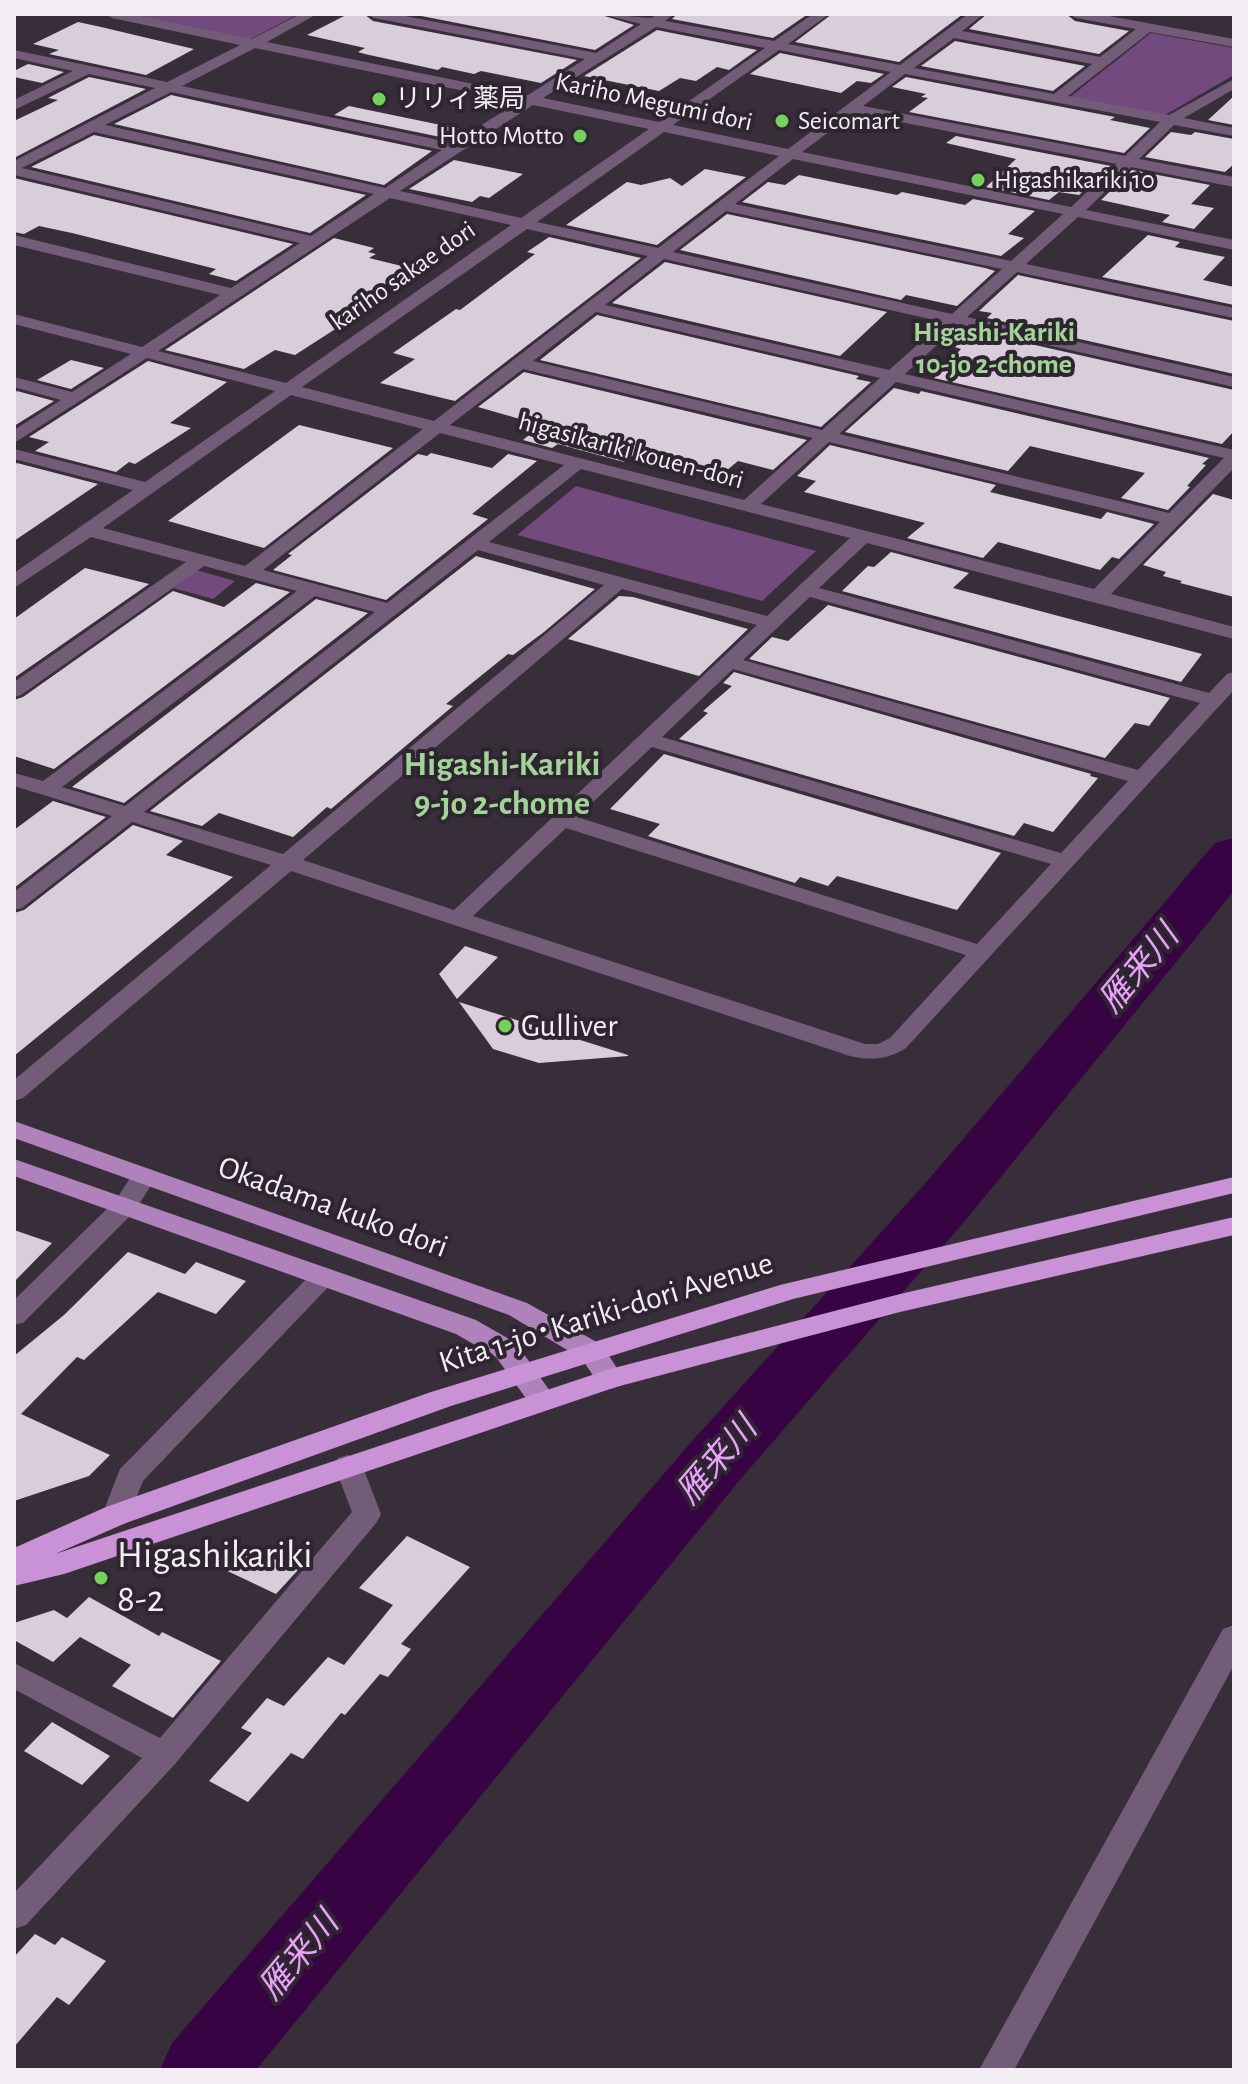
<!DOCTYPE html>
<meta charset="utf-8">
<style>
body{margin:0}
#map{position:relative;width:1248px;height:2084px;overflow:hidden;background:#382e3a;font-family:"Alegreya Sans",sans-serif}
canvas{display:block}
.frame{position:absolute;inset:0;border:16px solid #f3edf4;pointer-events:none}
</style>
<div id="map">
<canvas width="1248" height="2084"></canvas>
<div class="frame"></div>
</div>
<script>
const ctx = document.querySelector('canvas').getContext('2d');
ctx.lineJoin = 'round';
function paint(path, color) {
  ctx.fillStyle = color;
  ctx.fill(path, 'evenodd');
}
function strokePath(path, color, width, dash) {
  ctx.strokeStyle = color;
  ctx.lineWidth = width;
  ctx.lineCap = dash ? 'butt' : 'round';
  ctx.setLineDash(dash || []);
  ctx.stroke(path);
}
function label(font, color, halo, rows, align = 'center') {
  ctx.font = font + ' "Alegreya Sans","Noto Sans JP",sans-serif';
  ctx.lineWidth = 8;
  ctx.setLineDash([]);
  ctx.textBaseline = 'middle';
  ctx.strokeStyle = halo;
  ctx.fillStyle = color;
  for (const [text, x, y, turn = 0] of rows) {
    ctx.save();
    ctx.translate(x, y);
    ctx.rotate((+turn || 0) * Math.PI / 180);
    ctx.textAlign = isNaN(turn) ? turn : align;
    if (halo) ctx.strokeText(text, 0, 0);
    ctx.fillText(text, 0, 0);
    ctx.restore();
  }
}
const green = new Path2D(`
 M122,14H298L249,40Z
 M1151,33L1234,48V75L1165,115L1070,97Z
 M576,486L816,551L762,601L517,535Z
 M196,570L235,581L213,599L173,588Z`);
const river = new Path2D(`
 M1234,838V891L969,1216L744,1475L256,2070H160L172,2043L694,1439L923,1186L1215,843Z`);
const building = new Path2D(`
 M348,14H364L373,21L577,60L541,83L481,71L474,74L442,67L438,70L365,54L358,52L365,48L307,35Z
 M411,14H598L634,25L595,50Z
 M677,14H808L773,38L672,19Z
 M832,14H963L899,62L795,42Z
 M987,14H1066L1075,21L1129,31L1099,54L969,29Z
 M78,22L101,27L194,49L146,75L49,54L59,50L33,44Z
 M657,30L757,50L729,70L717,67L696,81L680,78L659,91L584,76Z
 M955,41L1085,66L1053,91L921,66Z
 M780,53L884,74L871,83L857,81L841,93L750,74Z
 M28,64L64,72L42,83L14,77V71Z
 M89,77L146,89L14,158V121L58,100L48,98Z
 M906,77L1115,117L1110,120L1150,128L1124,153L909,112L928,98L921,97L926,94L892,87Z
 M171,95L257,114L432,151L384,185L114,124Z
 M1234,96V125L1208,120Z
 M349,106L465,130L450,139L334,115Z
 M1171,132L1191,135L1195,132L1234,139V164L1225,172L1145,157Z
 M94,135L366,195L310,233L31,167Z
 M956,136L1111,166L1079,195L1059,192L1049,200L986,187L1016,159L946,143Z
 M454,160L523,174L489,198L480,196L472,202L409,189Z
 M705,169L746,177L657,245L566,225L627,182L641,185L670,178L682,186Z
 M1132,170L1210,185L1191,204L1214,208L1194,229L1162,222L1170,215L1101,200Z
 M799,175L897,195L902,192L965,205L973,199L1035,211L1008,234L1024,238L1001,256L742,202L768,182L785,185Z
 M14,178L293,244L236,281L209,274L216,269L72,233L39,226L24,234L14,232Z
 M727,214L985,268L995,271L957,306L906,295L901,300L680,250Z
 M1148,235L1180,242L1175,247L1225,257L1203,280L1234,287V305L1102,277Z
 M549,237L641,258L455,401L380,383L415,359L393,353L456,309L460,310L535,254L527,252Z
 M334,238L374,248L368,252L376,254L369,258L414,269L375,295L385,297L295,355L275,350L244,369L165,350Z
 M665,262L887,312L840,356L612,303Z
 M1018,275L1234,321V374L987,318L992,313L979,311Z
 M597,315L859,376L856,379L871,382L821,427L540,360Z
 M973,331L1234,390V431L1222,444L934,378L961,349L955,347Z
 M71,360L104,368L71,389L37,380Z
 M148,361L227,382L170,423L191,428L135,464L129,462L116,472L35,451L49,442L29,437Z
 M524,372L807,440L773,470L738,461L726,471L640,450L624,462L558,444L552,448L523,440L541,425L478,407Z
 M894,388L919,394L921,391L1209,458L1202,464L1206,465L1187,486L1190,487L1168,510L1121,498L1145,473L1030,446L1008,471L845,432Z
 M17,391L54,401L14,426V393Z
 M299,425L393,448L264,548L168,521Z
 M830,445L996,485L990,492L1101,519L1107,512L1154,524L1119,559L1112,557L1100,570L998,542L983,558L907,538L925,523L804,492L816,481L797,476Z
 M431,453L492,468L508,454L537,461L472,514L488,519L386,600L273,570L292,555L288,554L418,454L427,456Z
 M17,463L98,484L14,541V465Z
 M1213,494L1234,500V597L1180,583L1182,581L1163,576L1166,572L1143,565Z
 M891,552L969,573L953,588L1202,654L1181,682L842,591L868,566L874,567Z
 M476,556L595,589L544,632L513,655L508,654L446,704L453,706L331,809L327,807L293,837L219,813L202,826L150,811Z
 M85,568L149,584L14,678V619Z
 M256,583L290,592L54,769L14,756V700L23,697L173,591L224,607Z
 M619,596L633,597L748,629L699,676L568,639Z
 M316,599L368,613L124,803L72,787Z
 M828,605L1170,698L1149,726L1135,723L1105,758L749,659L772,637L788,641Z
 M734,672L1091,774L1090,776L1098,778L1053,832L1024,823L1014,836L679,739L708,713L703,711L732,686L723,683Z
 M664,754L1001,853L957,910L837,876L828,886L800,877L795,883L648,836L660,824L610,809Z
 M53,801L106,817L14,888V830Z
 M133,825L183,841L166,855L233,877L14,1056V913L24,910Z
 M465,946L498,957L457,999L439,974Z
 M459,1002L628,1055V1056L539,1063L493,1049Z
 M14,1230L52,1243L14,1282Z
 M128,1252L185,1274L196,1262L246,1281L216,1314L158,1292L84,1360L77,1357L21,1414L110,1455L89,1476L14,1501V1356L64,1315Z
 M407,1536L470,1567L401,1644L411,1649L388,1677L380,1674L345,1715L341,1713L303,1759L291,1753L248,1802L209,1781L252,1733L241,1728L267,1698L284,1706L328,1657L344,1665L393,1605L359,1588Z
 M246,1546L298,1570L276,1594L202,1559Z
 M89,1597L159,1636L162,1632L221,1661L173,1718L112,1686L131,1665L80,1637L53,1662L14,1640V1623L54,1610L67,1618Z
 M52,1722L110,1756L82,1785L24,1751Z
 M35,1934L55,1945L62,1937L106,1961L69,2005L57,1997L14,2047V1957Z`);
const minor = new Path2D(`
 M105,14H131L252,39L300,14H317L267,42L528,95L585,59L374,18L367,14H395L596,53L641,24L601,14L651,18L658,14H674L665,21L774,41L813,14H829L788,44L900,65L968,14H984L962,31L1100,57L1136,29L1076,18L1069,14H1098L1234,39V47L1150,32L1068,96L1169,115L1234,79V89L1184,118L1234,128V136L1174,125L1139,159L1234,177V187L1131,167L1086,210L1234,240V250L1078,217L1026,264L1234,308V318L1017,272L967,317L1234,377V387L959,325L905,374L1234,450V468L1111,594L1234,627V639L867,543L819,588L1209,693L1227,674L1234,672V690L906,1048C889,1059 871,1061 850,1056L291,871L23,1098L14,1101V1080L271,865L132,822L22,908L14,910V892L112,816L14,786V773L43,781L297,591L204,566L21,695L14,697V682L186,562L91,537L14,588V573L133,490L14,459V449L145,482L275,391L147,358L14,443V430L61,400L14,387V377L72,392L131,354L14,324V314L142,347L220,295L14,245V235L231,288L300,243L14,175V161L155,88L89,74L14,110V100L73,71L14,58V50L167,82L240,45L112,18ZM656,27L765,48L659,122L543,98ZM954,38L1092,64L1054,94L914,68ZM255,48L518,102L453,143L182,86ZM779,50L891,72L788,149L673,125ZM905,74L1160,122L1125,156L863,106ZM171,92L442,150L385,188L105,125ZM533,105L649,129L521,218L400,191ZM854,113L1117,164L1071,207L802,152ZM94,132L374,194L311,236L22,168ZM664,132L779,156L658,248L537,222ZM793,159L1063,214L1011,261L735,204ZM390,198L511,225L286,383L158,351ZM726,211L1002,269L952,314L673,252ZM527,229L648,256L434,421L302,387ZM664,259L943,322L889,370L605,305ZM596,312L880,378L822,430L533,361ZM523,369L813,438L744,500L450,425ZM896,382L1224,458L1169,513L839,434ZM291,395L423,429L245,566L103,528ZM440,433L564,465L387,603L263,570ZM829,442L1160,522L1094,589L761,504ZM581,469L850,538L767,616L489,542ZM478,550L604,585L283,854L144,812ZM622,589L757,625L454,910L303,860ZM315,596L375,612L125,806L62,787ZM810,597L1200,703L1138,770L743,660ZM733,669L1128,781L1061,853L662,737ZM652,747L1051,864L977,944L577,817ZM566,828L966,955L890,1038L878,1044H865L473,916Z
 M144,1168L153,1170L157,1176L134,1212L23,1323L14,1325V1300L116,1200L135,1170Z
 M324,1267L333,1270L337,1276L333,1282L143,1481L126,1523L116,1526L106,1523L102,1515L120,1469L315,1270Z
 M348,1455L358,1458L362,1465L381,1514L377,1522L175,1764L26,1925L14,1929V1893L142,1758L14,1689V1663L160,1738L352,1512L334,1465L338,1458Z
 M1234,1625V1665L1014,2070H979L1223,1629Z`);
const major = new Path2D(`
 M14,1121L527,1303L602,1345L624,1379L620,1386L610,1389L600,1386L582,1359L509,1315L14,1138Z
 M14,1159L476,1320L516,1343L557,1401L553,1408L543,1411L533,1408L496,1357L456,1334L14,1176Z`);
const highway = new Path2D(`
 M1234,1177V1193L793,1299L451,1406L126,1523L55,1554L610,1369L900,1294L1234,1217V1235L900,1312L616,1387L64,1574L14,1586V1548L106,1507L431,1392L780,1285Z`);
const markers = [
 [379,99,8,"#73d25c"],
 [782,121,8,"#73d25c"],
 [580,136,8,"#73d25c"],
 [978,180,8,"#73d25c"],
 [505,1026,8,"#73d25c"],
 [101,1578,8,"#73d25c"]
];
const farPoinames = [
 ["リリィ薬局",395,99],
 ["Seicomart",798,121],
 ["Hotto Motto",564,136,"right"],
 ["Higashikariki 10",994,180]
];
const farStreetnames = [
 ["Kariho Megumi dori",654,102,12],
 ["kariho sakae dori",403,276,-35],
 ["higasikariki kouen-dori",631,451,15]
];
const farNeighbourhoodnames = [
 ["Higashi-Kariki",994,333],
 ["10-jo 2-chome",994,365]
];
const poiNames = [
 ["Gulliver",521,1026]
];
const streetNames = [
 ["Okadama kuko dori",333,1207,20],
 ["Kita 1-jo･Kariki-dori Avenue",606,1313,-17]
];
const neighbourhoodNames = [
 ["Higashi-Kariki",502,765],
 ["9-jo 2-chome",502,804]
];
const waterNames = [
 ["雁来川",1139,969,-50],
 ["雁来川",717,1461,-49],
 ["雁来川",299,1956,-50]
];
const nearPoinames = [
 ["Higashikariki",117,1556],
 ["8-2",117,1600]
];
paint(green, '#734a7d');
paint(river, '#370342');
paint(building, '#d9cddc');
paint(minor, '#725c77');
paint(major, '#b082bb');
paint(highway, '#c991d6');
for (const [x, y, r, color] of markers) {
  const dot = new Path2D();
  dot.arc(x, y, r, 0, 2 * Math.PI);
  ctx.fillStyle = color;
  ctx.fill(dot);
  strokePath(dot, '#2e2530', 3);
}
label('26px', '#f3edf4', '#2e2530', farPoinames, 'left');
label('26px', '#f3edf4', '#2e2530', farStreetnames);
label('bold 28px', '#a1d496', '#2e2530', farNeighbourhoodnames);
label('32px', '#f3edf4', '#2e2530', poiNames, 'left');
label('32px', '#f3edf4', '#2e2530', streetNames);
label('bold 34px', '#a1d496', '#2e2530', neighbourhoodNames);
label('italic 34px', '#e9a1fa', '#2e2530', waterNames);
label('38px', '#f3edf4', '#2e2530', nearPoinames, 'left');
</script>
